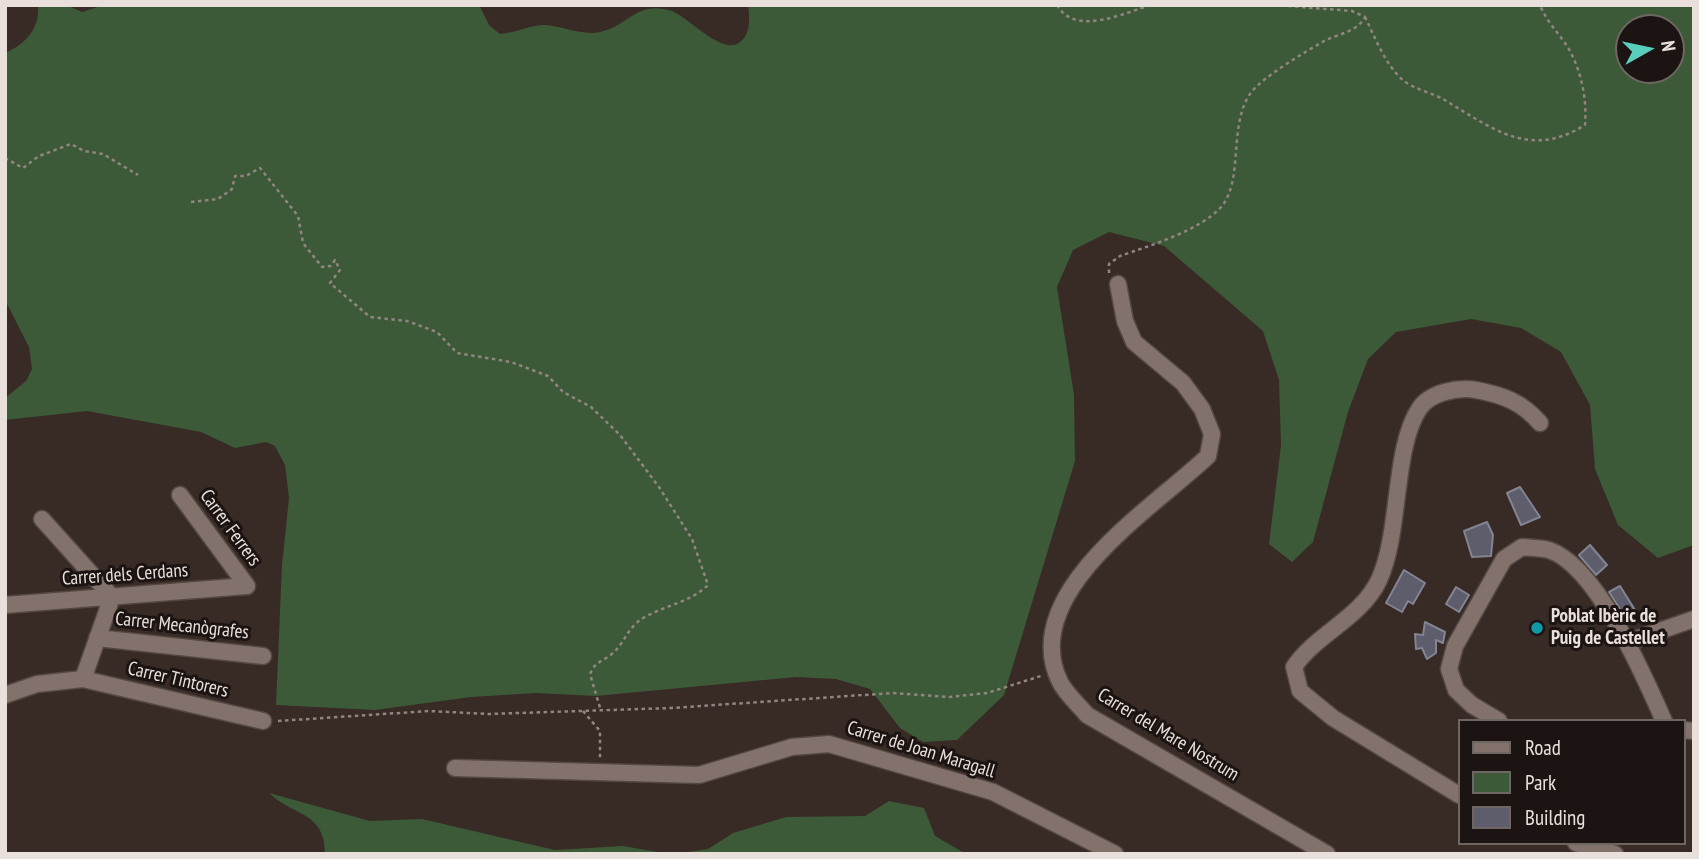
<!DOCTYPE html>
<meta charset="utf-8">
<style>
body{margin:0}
#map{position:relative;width:1699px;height:859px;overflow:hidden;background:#382a25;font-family:"PT Sans Narrow",sans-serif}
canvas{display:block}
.frame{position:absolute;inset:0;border:7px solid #e9e0dc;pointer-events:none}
.legend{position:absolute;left:1458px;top:719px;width:228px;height:126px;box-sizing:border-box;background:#1b1412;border:2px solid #6d6663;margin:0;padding:9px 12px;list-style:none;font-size:21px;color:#e9e0dc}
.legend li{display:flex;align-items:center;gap:14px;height:35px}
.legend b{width:35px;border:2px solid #6d6663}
.north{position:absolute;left:1615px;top:14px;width:70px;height:70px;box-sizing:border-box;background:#1b1412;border:2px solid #6d6663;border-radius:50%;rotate:81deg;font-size:19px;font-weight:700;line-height:28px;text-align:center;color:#e9e0dc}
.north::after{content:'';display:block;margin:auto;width:24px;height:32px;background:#5acebd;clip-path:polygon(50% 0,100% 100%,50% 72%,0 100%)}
</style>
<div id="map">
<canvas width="1699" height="859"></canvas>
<div class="frame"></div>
<ul class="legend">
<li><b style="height:9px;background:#83726c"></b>Road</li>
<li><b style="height:19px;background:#3c5938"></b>Park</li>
<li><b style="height:19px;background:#5d5d6c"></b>Building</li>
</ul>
<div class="north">N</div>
</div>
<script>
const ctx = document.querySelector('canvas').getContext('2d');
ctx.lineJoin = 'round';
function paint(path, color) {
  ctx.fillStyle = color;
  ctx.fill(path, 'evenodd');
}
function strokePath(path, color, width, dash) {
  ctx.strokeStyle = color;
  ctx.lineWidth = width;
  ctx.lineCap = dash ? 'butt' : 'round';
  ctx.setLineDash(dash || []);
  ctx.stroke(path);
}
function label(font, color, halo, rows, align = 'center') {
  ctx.font = font + ' "PT Sans Narrow",sans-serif';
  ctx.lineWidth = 6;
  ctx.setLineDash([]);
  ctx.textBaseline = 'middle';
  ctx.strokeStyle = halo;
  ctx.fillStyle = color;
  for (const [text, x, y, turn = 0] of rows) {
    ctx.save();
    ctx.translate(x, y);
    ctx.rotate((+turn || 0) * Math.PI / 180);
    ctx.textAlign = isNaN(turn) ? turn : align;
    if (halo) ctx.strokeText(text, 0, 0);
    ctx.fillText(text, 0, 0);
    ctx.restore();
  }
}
const green = new Path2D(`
 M38,5H66L82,12L104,5H479L489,25L500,34C515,33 528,26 542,25C561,25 582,36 600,32C629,26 636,0 672,11C689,18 719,52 737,44C751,37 750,18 748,5H1694V545L1658,558L1618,525L1595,469L1590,405L1561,352L1521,328L1471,319L1396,332L1368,359L1348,412L1313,542L1292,562L1269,544L1281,445L1279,380L1263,331L1164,246L1109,232L1073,250L1057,287L1074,395L1075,461L1004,695L957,740L923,742L900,728L870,689L836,679L796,677L596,696L536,693L471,697L375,710L276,705L282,565L289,498L285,465L275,446L266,442L235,448L201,432L87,411L5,420V398L26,381L32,369L29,347L5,300V53C26,44 40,28 38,5ZM1629,28H1671V70H1629Z
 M269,793L370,821L422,819L555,850L623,846L669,854H325C325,811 294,817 269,793Z
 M889,801L924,808L935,836L966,854H674L708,849L733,833L786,817L865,816Z`);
const building = new Path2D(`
 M1520,487L1540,517L1521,525L1507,493Z
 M1487,522L1493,535L1491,556L1472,557L1464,531Z
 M1590,545L1607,565L1596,575L1579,555Z
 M1404,570L1425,583L1413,604L1408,601L1402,612L1386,603Z
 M1620,586L1635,610L1625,617L1609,592Z
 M1456,587L1469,595L1459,612L1446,604Z
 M1425,622L1445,632L1443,643L1436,640V653L1427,659L1422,648L1416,649L1415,634L1423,635Z`);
const path = new Path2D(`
 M1057,5C1075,37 1124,13 1151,5
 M1365,17C1376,39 1385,65 1404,81C1414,89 1432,93 1443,99C1492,128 1529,160 1585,125C1587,100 1582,74 1570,51C1561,35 1547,23 1540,5
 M5,158L23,168L39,156L71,144L84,151L103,154L138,175
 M191,202L218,199L232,189L235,176H246L260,168L298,216L303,243L322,267L331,266L335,260L340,270L330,283L370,317L407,321L437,332L457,353L511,362L548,376L563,392L591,407L620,435L659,487L692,539L708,585C691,602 666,605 645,617C628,626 626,641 613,653C603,662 596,660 590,674L601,711
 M1109,273V264L1120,256C1149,246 1201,230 1221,207C1246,179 1225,115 1257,86C1276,69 1302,54 1324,41C1338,34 1357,32 1365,17L1352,11L1275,5
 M583,711L600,731V758
 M278,721L429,711L489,714L671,708L893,693L949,697L987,693L1044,675`);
const minor = new Path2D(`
 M1118,284L1125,321L1134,342L1183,383L1202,409L1212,434L1208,456C1156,506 1016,593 1060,682C1066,694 1079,705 1087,715L1327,854
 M180,495L247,586
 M42,519L112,597L83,679
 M5,605L247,586
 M97,638L263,656
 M1628,642L1694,619
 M5,695L37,684L83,679L263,721
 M1499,721L1472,705L1456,690L1449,669L1455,646L1504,559L1522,547C1531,548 1541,548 1549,550C1597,566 1644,676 1664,721
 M1683,730L1694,731
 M455,768L699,775L792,747L829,744L993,792L1115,854
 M1459,795L1333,718L1300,691L1294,667C1316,634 1361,618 1379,580C1401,532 1393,449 1419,409C1430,392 1458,387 1476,390C1503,395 1522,402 1540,423
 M1576,843L1615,854`);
const markers = [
 [1537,628,7,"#0f9aa8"]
];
const streetNames = [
 ["Carrer Ferrers",230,528,54],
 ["Carrer dels Cerdans",125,575,-4],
 ["Carrer Mecanògrafes",182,626,6],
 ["Carrer Tintorers",178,680,13],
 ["Carrer del Mare Nostrum",1168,735,31],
 ["Carrer de Joan Maragall",921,750,17]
];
const poiNames = [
 ["Poblat Ibèric de",1551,617],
 ["Puig de Castellet",1551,639]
];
paint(green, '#3c5938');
paint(building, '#5d5d6c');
strokePath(building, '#838493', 2);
strokePath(minor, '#544843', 19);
strokePath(path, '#918581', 2.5, [3.5, 3.5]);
strokePath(minor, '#83726c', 16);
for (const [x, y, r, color] of markers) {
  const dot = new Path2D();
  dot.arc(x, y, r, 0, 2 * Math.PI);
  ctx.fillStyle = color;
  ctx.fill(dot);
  strokePath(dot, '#1b1412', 2.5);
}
label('19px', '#e9e0dc', '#1b1412', streetNames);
label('bold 19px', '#e9e0dc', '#1b1412', poiNames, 'left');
</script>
